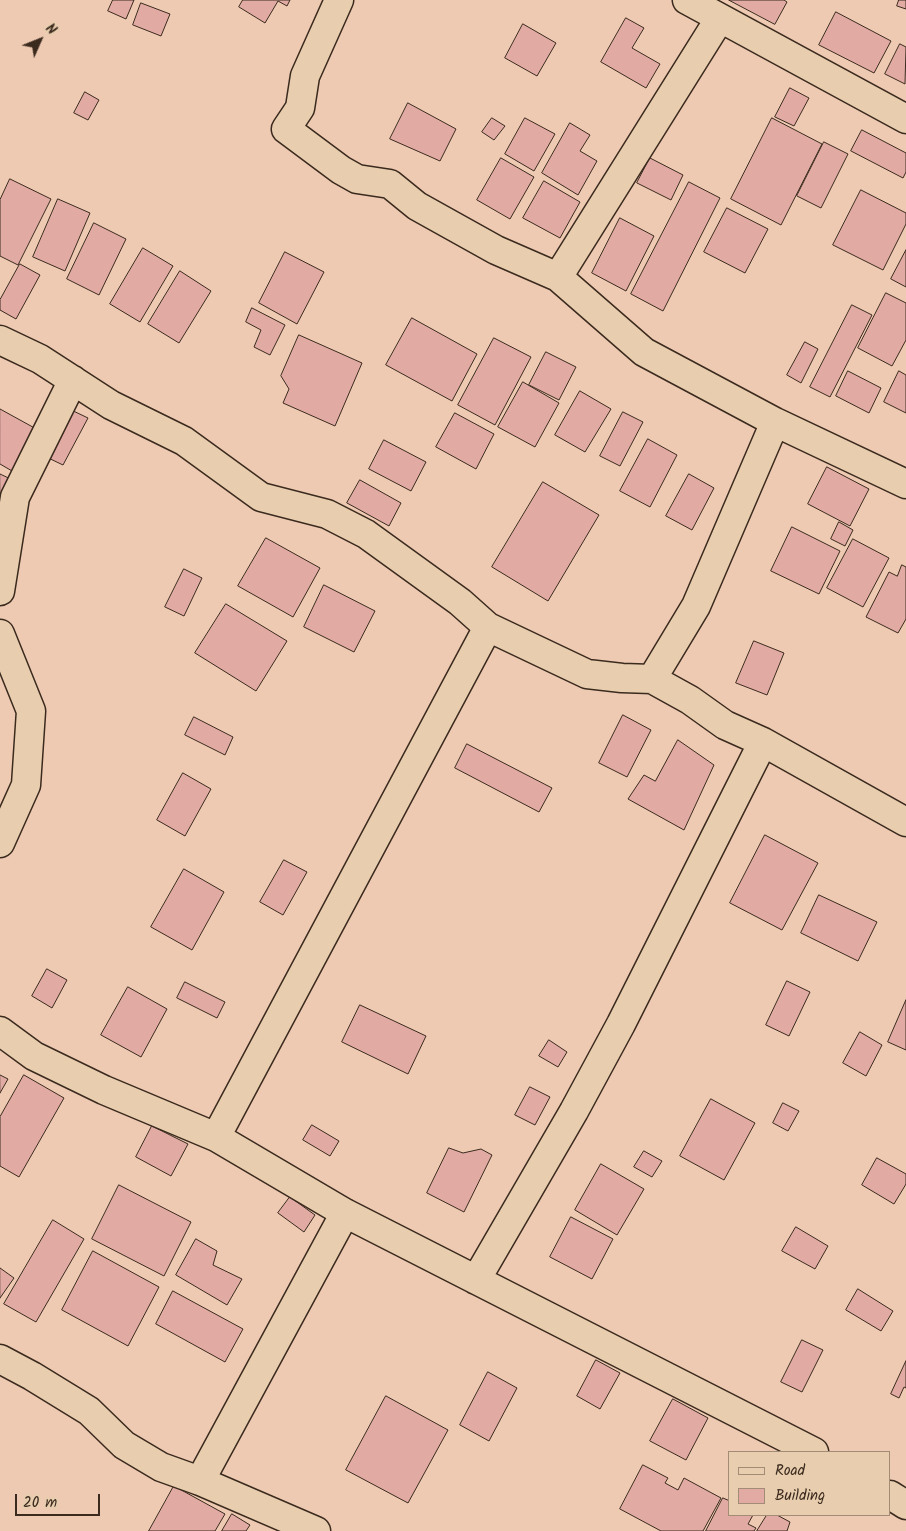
<!DOCTYPE html>
<style>
body{margin:0}
#map{position:relative;width:906px;height:1531px;overflow:hidden;background:#eecab2;font-family:Kalam,sans-serif}
canvas{display:block}
.legend{position:absolute;left:728px;top:1451px;width:162px;height:65px;box-sizing:border-box;background:#e8ceaf;border:1px solid #a38c75;margin:0;padding:6px 9px;list-style:none;font-size:15px;color:#3b2a1e}
.legend li{display:flex;align-items:center;gap:10px;height:25px}
.legend b{width:25px;border:1px solid #a38c75}
.north{position:absolute;left:15px;top:15px;width:50px;height:50px;-webkit-text-stroke:4px #e8ceaf;paint-order:stroke;rotate:46deg;font-size:14px;font-weight:700;line-height:20px;text-align:center;color:#3b2a1e}
.north::after{content:'';display:block;margin:auto;width:18px;height:22px;background:#3b2a1e;clip-path:polygon(50% 0,100% 100%,50% 72%,0 100%)}
.scale{position:absolute;left:15px;top:1494px;width:85px;height:22px;box-sizing:border-box;border:2px solid #3b2a1e;border-top:0;padding-left:6px;font-size:15px;line-height:18px;white-space:nowrap;color:#3b2a1e;-webkit-text-stroke:4px #e8ceaf;paint-order:stroke}
</style>
<div id="map">
<canvas width="906" height="1531"></canvas>
<ul class="legend">
<li><b style="height:6px;background:#e8ceaf"></b>Road</li>
<li><b style="height:14px;background:#e1aba4"></b>Building</li>
</ul>
<div class="north">N</div>
<div class="scale">20 m</div>
</div>
<script>
const ctx = document.querySelector('canvas').getContext('2d');
ctx.lineJoin = 'round';
function paint(path, color) {
  ctx.fillStyle = color;
  ctx.fill(path, 'evenodd');
}
function strokePath(path, color, width, dash) {
  ctx.strokeStyle = color;
  ctx.lineWidth = width;
  ctx.lineCap = dash ? 'butt' : 'round';
  ctx.setLineDash(dash || []);
  ctx.stroke(path);
}
const building = new Path2D(`
 M113,0H134L126,19L108,11Z
 M243,0H290L287,6L278,1L265,23L239,7Z
 M729,0H784L787,2L775,24Z
 M899,0H906V9L897,6Z
 M141,3L170,14L161,36L133,25Z
 M836,12L891,41L874,73L819,45Z
 M626,18L644,28L632,48L660,64L646,88L601,62Z
 M523,24L556,43L537,76L505,58Z
 M900,44L906,47L905,84L885,74Z
 M790,88L809,98L794,126L775,117Z
 M85,92L99,100L88,120L74,113Z
 M408,103L456,129L440,161L390,139Z
 M492,118L505,126L494,140L482,132Z
 M525,118L555,134L534,171L505,154Z
 M772,118L822,144L781,225L731,199Z
 M570,123L590,135L580,151L597,161L578,195L542,173Z
 M862,130L906,153V172L903,178L851,151Z
 M824,142L848,154L821,208L797,196Z
 M501,158L534,177L510,219L477,200Z
 M650,158L683,175L671,200L637,183Z
 M10,179L51,199L18,265L0,256V200Z
 M544,181L580,202L560,238L523,218Z
 M689,182L720,198L663,311L631,294Z
 M861,190L906,213V224L883,270L833,245Z
 M58,199L90,213L65,271L33,257Z
 M727,208L768,229L745,273L704,252Z
 M620,218L654,236L626,291L592,273Z
 M94,223L126,239L99,295L67,279Z
 M143,248L173,266L140,322L110,304Z
 M906,250V287L891,279Z
 M285,252L324,272L297,324L259,303Z
 M20,264L40,275L16,319L0,310V300Z
 M180,271L211,291L179,343L148,324Z
 M886,293L906,303V340L892,366L858,348Z
 M852,305L872,315L830,397L810,387Z
 M252,308L285,325L270,355L254,347L261,330L246,322Z
 M412,318L477,354L452,401L386,365Z
 M299,335L362,363L335,426L283,403L289,389L281,376Z
 M494,338L531,357L495,425L458,405Z
 M805,342L818,349L801,383L787,375Z
 M546,352L576,367L559,400L529,385Z
 M848,371L881,388L869,413L836,396Z
 M899,371L906,375V413L884,402Z
 M523,382L559,403L535,447L498,427Z
 M580,391L611,409L585,452L555,435Z
 M65,407L88,418L63,465L40,454Z
 M0,409L40,431L19,475L0,464Z
 M623,412L643,422L620,466L600,456Z
 M455,413L494,434L476,469L436,447Z
 M648,439L677,455L650,507L620,491Z
 M384,440L426,462L411,491L369,469Z
 M827,467L869,489L850,526L808,504Z
 M0,474L15,481L0,512Z
 M689,474L714,488L692,530L666,516Z
 M360,480L401,503L389,526L347,503Z
 M543,482L599,515L548,601L492,567Z
 M839,522L853,530L845,546L831,539Z
 M792,527L840,551L819,594L771,571Z
 M266,538L320,568L293,617L238,586Z
 M853,539L889,558L863,607L827,588Z
 M902,565L906,567V619L898,633L866,617L889,572L897,576Z
 M184,569L202,578L184,616L165,607Z
 M324,585L375,611L354,652L304,627Z
 M226,604L287,641L256,691L195,653Z
 M754,641L784,653L767,695L736,683Z
 M623,715L651,730L627,777L599,763Z
 M194,717L233,737L225,755L185,735Z
 M678,740L714,765L684,830L628,799L644,775L655,781Z
 M467,744L552,788L539,812L455,768Z
 M183,773L211,789L185,836L157,820Z
 M765,835L818,863L782,930L730,903Z
 M284,860L307,872L283,915L260,902Z
 M184,869L224,892L192,950L151,927Z
 M819,895L877,922L858,961L801,933Z
 M47,969L67,980L52,1008L32,996Z
 M787,981L810,992L789,1036L766,1025Z
 M185,982L225,1002L217,1018L177,998Z
 M128,987L167,1009L141,1057L101,1035Z
 M906,1000V1050L888,1042Z
 M360,1005L426,1036L408,1074L342,1042Z
 M860,1032L882,1045L866,1076L843,1063Z
 M549,1040L567,1052L558,1067L539,1056Z
 M0,1075L8,1079L0,1093Z
 M24,1075L64,1098L19,1177L0,1166V1117Z
 M530,1087L550,1097L535,1125L515,1115Z
 M711,1099L755,1123L724,1180L680,1156Z
 M783,1103L799,1111L788,1131L773,1123Z
 M312,1125L339,1141L330,1156L303,1140Z
 M152,1126L188,1144L171,1176L136,1157Z
 M449,1148L463,1153L481,1149L492,1155L464,1212L427,1193Z
 M644,1151L662,1161L652,1177L634,1167Z
 M877,1158L906,1174V1184L894,1204L862,1185Z
 M601,1164L644,1189L617,1235L575,1210Z
 M119,1185L191,1222L164,1276L92,1239Z
 M290,1197L315,1215L304,1232L278,1213Z
 M571,1217L613,1239L592,1279L550,1257Z
 M53,1220L84,1239L36,1322L4,1304Z
 M796,1227L828,1246L815,1269L782,1251Z
 M196,1239L217,1251L213,1265L242,1279L227,1305L176,1275Z
 M93,1251L159,1287L128,1346L62,1310Z
 M0,1268L14,1278L0,1298Z
 M858,1289L893,1311L881,1331L846,1310Z
 M173,1291L243,1329L225,1362L156,1324Z
 M802,1340L823,1350L802,1392L781,1382Z
 M596,1360L620,1373L600,1409L577,1396Z
 M906,1361V1388L904,1387L899,1398L891,1394Z
 M488,1372L517,1388L489,1441L460,1425Z
 M386,1396L448,1430L408,1503L346,1470Z
 M673,1399L708,1418L686,1460L650,1441Z
 M643,1465L668,1478L665,1483L678,1490L684,1478L721,1498L703,1531H661L620,1509Z
 M174,1486L225,1514L215,1531H149Z
 M723,1498L730,1501V1515H753L748,1524L756,1528L754,1531H706Z
 M232,1514L250,1525L246,1531H222Z
 M767,1515H777L790,1522L787,1531H757Z`);
const minor = new Path2D(`
 M339,0L305,76L300,108L286,129L341,170L357,179L390,184L417,206L496,250L558,277L644,352L775,422L906,484
 M687,0L906,119
 M558,277L720,18
 M0,340L40,359L111,405L184,441L261,497L327,514L366,534L460,602L488,627L587,674L622,678L652,679L690,700L725,725L763,742L906,822
 M0,591L15,497L73,380
 M0,634L31,711L26,785L0,843
 M652,679L696,606L775,422
 M0,1031L34,1056L104,1090L216,1137L345,1213L814,1452
 M216,1137L488,627
 M476,1280L574,1111L621,1024L763,742
 M0,1359L32,1376L89,1411L124,1445L161,1467L200,1481L316,1531
 M200,1481L345,1213
 M890,1495L906,1505`);
paint(building, '#e1aba4');
strokePath(building, '#3b2a1e', 1);
strokePath(minor, '#3b2a1e', 31);
strokePath(minor, '#e8ceaf', 28);
</script>
